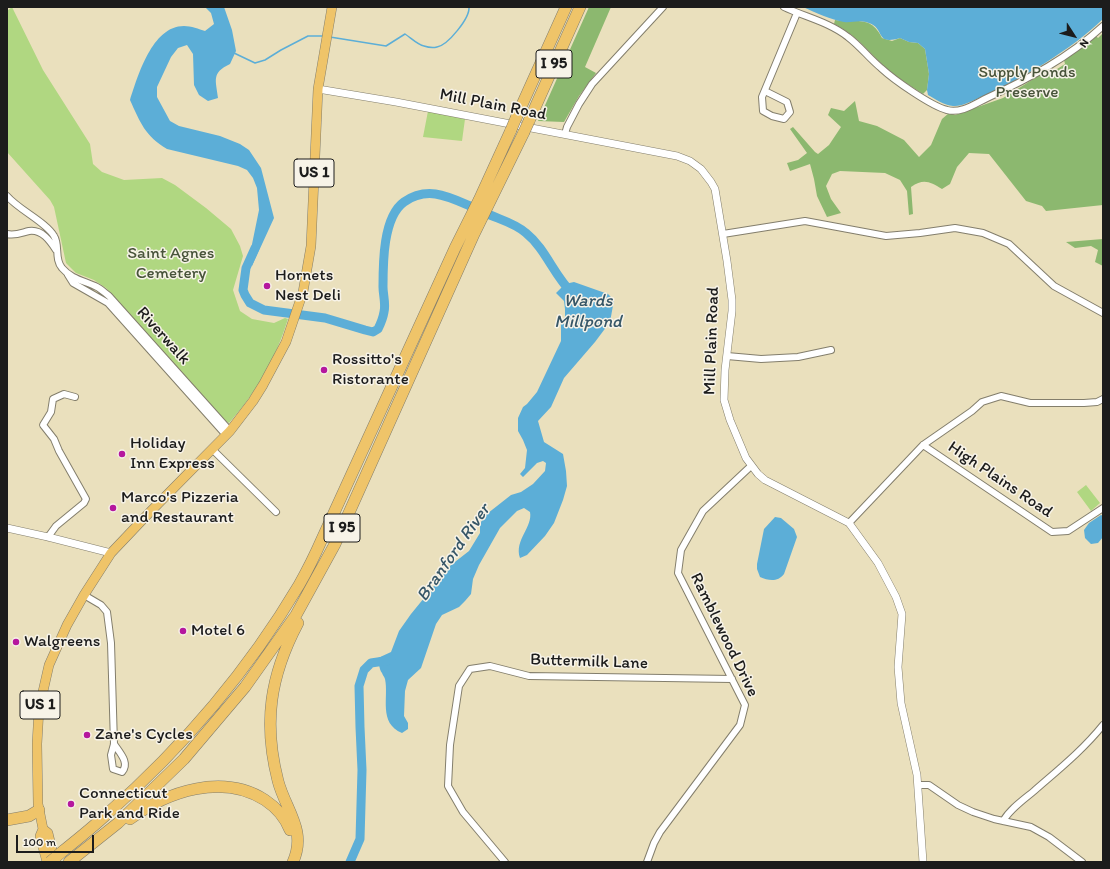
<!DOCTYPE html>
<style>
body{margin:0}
#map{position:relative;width:1110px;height:869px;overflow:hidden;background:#eae0bd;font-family:Itim,sans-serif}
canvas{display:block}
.frame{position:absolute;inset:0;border:8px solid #1c1c1c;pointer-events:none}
.north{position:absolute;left:1054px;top:16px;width:40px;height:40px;-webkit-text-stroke:3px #f7f3e8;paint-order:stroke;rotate:126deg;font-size:11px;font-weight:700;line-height:16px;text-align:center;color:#1c1c1c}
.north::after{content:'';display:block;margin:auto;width:14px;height:18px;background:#1c1c1c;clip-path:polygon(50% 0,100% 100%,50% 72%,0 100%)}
.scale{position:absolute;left:16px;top:835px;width:78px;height:18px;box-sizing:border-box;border:2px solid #1c1c1c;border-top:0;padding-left:5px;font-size:12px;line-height:14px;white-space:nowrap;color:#1c1c1c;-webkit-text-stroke:3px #f7f3e8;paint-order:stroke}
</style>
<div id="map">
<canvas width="1110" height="869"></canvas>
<div class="frame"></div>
<div class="north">N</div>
<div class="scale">100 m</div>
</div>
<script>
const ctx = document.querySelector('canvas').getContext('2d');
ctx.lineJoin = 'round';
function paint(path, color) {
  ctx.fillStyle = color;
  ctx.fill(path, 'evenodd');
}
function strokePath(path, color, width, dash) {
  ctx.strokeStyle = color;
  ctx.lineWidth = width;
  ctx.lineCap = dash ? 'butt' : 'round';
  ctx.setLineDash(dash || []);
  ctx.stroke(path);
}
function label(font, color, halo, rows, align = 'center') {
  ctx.font = font + ' Itim,sans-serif';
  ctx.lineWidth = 3;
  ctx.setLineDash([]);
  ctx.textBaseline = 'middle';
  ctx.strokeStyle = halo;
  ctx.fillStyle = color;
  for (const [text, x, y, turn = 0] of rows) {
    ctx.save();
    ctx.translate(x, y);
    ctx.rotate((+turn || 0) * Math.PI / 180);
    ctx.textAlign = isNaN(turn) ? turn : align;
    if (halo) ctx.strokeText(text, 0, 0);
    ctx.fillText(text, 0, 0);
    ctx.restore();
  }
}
const green = new Path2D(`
 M12,7L43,70L90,144L93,164L102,172L124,180L162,178L175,185L206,208L231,229L240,246L243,256L233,290L240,311L252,319L274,323L285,318L288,319C275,360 258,390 229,423L222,419L106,288L94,280L76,273L66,263L54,207L50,200L7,152V11Z
 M428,111L465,119L462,141L423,137Z
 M1086,485L1100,503L1091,511L1077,492Z`);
const forest = new Path2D(`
 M589,7H611L585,67L596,73L579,96L564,122L538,121Z
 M835,20C857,24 870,14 882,38L892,41L900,38L909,42L918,43L925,49L929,74L927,90L923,94C911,86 899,79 889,71C871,55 856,34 834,24Z
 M1103,33V205L1046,211L1042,206L1026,201L989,154L969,153L957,167L950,184L942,189C930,182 924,178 911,187L913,214L909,215L907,191L900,180L885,173L840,171L832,174L826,186L831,199L841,213L827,217L817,196L814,179L810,164L790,171L787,163L798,160L807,153L790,129L793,127L815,152L818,154L829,145L841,127L828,115L831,108L844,111L855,101L859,121L877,126L904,140L919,157L931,145L942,119L949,113L955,115L1003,98L1043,73L1046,76L1065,64L1064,60L1096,36L1098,38Z
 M1103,239V266L1095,262L1098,250L1091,246L1075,248L1066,242Z`);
const water = new Path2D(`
 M205,7H224L232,30L236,51L230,64C211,73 216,80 218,98L208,101L199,95L194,85L193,54L187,45L178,48L171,57L157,87V97L170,121L179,126L220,136L240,144L249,150L261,168L274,218L252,266L250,254L259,210L257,188L253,178L247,170L238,166L167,149C145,136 140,122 130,100C138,76 152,26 184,26C191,26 199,29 205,31L214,24L211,13Z
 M803,7H1103V19C1071,50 1020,80 979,98C972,101 961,107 953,106C944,105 935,99 928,95L927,90L929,74L925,49L918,43L909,42L900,38C873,46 887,27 866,22C858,20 851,23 844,22C832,20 814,12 803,7Z
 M574,282L608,294L614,300L610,322L595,342L564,378L551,407L538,421L544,442L563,454L566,471L567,486L563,500L554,523L545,536L527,555L520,558C514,540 533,527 530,512L524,508L517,511L500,528L479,565L473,579L471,594L465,601L459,607L442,615L436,624L421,668L408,680L405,691L404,716L408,723V729L402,733C378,723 389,697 385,679C384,676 383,676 382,673C379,669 379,663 378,658L391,652L399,631L411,614L451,565L469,551L480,533V525L483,517L511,495L521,492L533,484L545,471L546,463L543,461L537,463L523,477L520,474L525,468L527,450L523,440L518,431V418L523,407L527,404L537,392L561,341V322L565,317V309L564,301L556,293L565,284Z
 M1101,515L1103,516V537L1098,543L1091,544L1085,538L1084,530L1089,523Z
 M775,517L781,518L794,529L797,537L784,574C778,582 769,581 760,577L757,569V564L764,529Z`);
const stream = new Path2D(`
 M330,37L386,46L405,34C411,38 418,45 424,46C427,47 433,48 437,47C448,45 470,18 469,7
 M234,53L255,63L265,60L281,50L308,36H323`);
const river = new Path2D(`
 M490,215C502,220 516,224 526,233C546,249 554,276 573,294
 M255,248L246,268L243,290L245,295L250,303L264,310L325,318L365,330L373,332L378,329C381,323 383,318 384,312C386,304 383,295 383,287C383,263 383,217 404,202C427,186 447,196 470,206
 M350,862L360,839L362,770L360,727L359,686L364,670L371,663L391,660`);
const minor = new Path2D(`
 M784,7C805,17 829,22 848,37C860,46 869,58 881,68C894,80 931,106 947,110C961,114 976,103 987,98C1030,78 1068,58 1103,26
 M765,91L787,102L790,112L784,119L772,116L763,111L762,97L797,13
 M565,134L567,127L579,104L592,84L663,7
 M7,196C19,210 46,222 54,236C60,245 54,259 62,268C71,279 85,281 97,287C101,289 105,293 109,296L230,431
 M7,234C15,236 21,233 29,231C42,229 50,241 56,250
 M723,234L805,221L886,236L920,233L955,228L983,233L1009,244L1054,286L1103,313
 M68,275L73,283L108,303L226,435
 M727,356L761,359L798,357L831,350
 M923,445L1052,532L1068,531L1103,508
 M213,450L276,512
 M849,523L923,445L972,411L982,402L1001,396L1030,403H1084L1097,402L1103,399
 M48,537L56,526L84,503L86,499L59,451L54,439L43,425L51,412L53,399L64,394L75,397
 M84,595L101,605L107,612L111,643L114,744L111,755L113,769L122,772C130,763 120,753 114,744
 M918,785H929L958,805L973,812L994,819L1031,827L1049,837L1082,862
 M1003,821C1010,809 1023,800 1034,791C1058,770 1083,750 1103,725
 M505,862L463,812L448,786L450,745L459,686L470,669L490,666L529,676L732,679
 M647,862L654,843L660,832L740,725L745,705L678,573L681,550L703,511L751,466`);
const tertiary = new Path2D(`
 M318,89L396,102L677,156L690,161L701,169L711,182L715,189L727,261L732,300V311L725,370L724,400L730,420L746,458L758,474L765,480L849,523L878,563L896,597L902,614L898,667L901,703L917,775L923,862
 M7,528L48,537L111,553`);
const primary = new Path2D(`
 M43,829L40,836L47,862
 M55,862L48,833L43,829L38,804L37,744L39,709L49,665L67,625L84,595L111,553L149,513L230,431L253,401L263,385L286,342L303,292L311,246L318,89L332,7`);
const motorway = new Path2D(`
 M516,118L566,7
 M529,121L580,7
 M130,819C168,791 223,773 265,800C277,808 285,817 290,830
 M7,820L29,816L39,810
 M63,851C78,839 93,827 107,814C182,748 248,671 299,585C307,571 315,555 322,539L455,248L479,200L511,130
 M69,862L118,823L184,759L245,687L296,615L335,544L474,234L524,132
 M293,862C307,830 286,811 278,781C263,723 270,676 298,623`);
const motorwayBridge = new Path2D(`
 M511,130L516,118
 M524,132L529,121
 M50,862L63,851`);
const markers = [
 [267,286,4,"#b5179e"],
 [324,370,4,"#b5179e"],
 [122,454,4,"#b5179e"],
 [113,508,4,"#b5179e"],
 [183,631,4,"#b5179e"],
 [16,642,4,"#b5179e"],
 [87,735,4,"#b5179e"],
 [71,804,4,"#b5179e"]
];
const shields = [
 [554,64,36],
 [314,173,40],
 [342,528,36],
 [40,705,40]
];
const shieldNames = [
 ["I 95",554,64],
 ["US 1",314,173],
 ["I 95",342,528],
 ["US 1",40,705]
];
const parkNames = [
 ["Supply Ponds",1027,73],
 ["Preserve",1027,93],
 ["Saint Agnes",171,254],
 ["Cemetery",171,274]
];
const streetNames = [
 ["Mill Plain Road",493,105,11],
 ["Riverwalk",163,336,48],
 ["Mill Plain Road",712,341,-88],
 ["High Plains Road",1000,480,34],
 ["Ramblewood Drive",724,635,64],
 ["Buttermilk Lane",589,662,2]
];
const poiNames = [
 ["Hornets",275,276],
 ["Nest Deli",275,296],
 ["Rossitto's",332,360],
 ["Ristorante",332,380],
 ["Holiday",130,444],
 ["Inn Express",130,464],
 ["Marco's Pizzeria",121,498],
 ["and Restaurant",121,518],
 ["Motel 6",191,631],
 ["Walgreens",24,642],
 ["Zane's Cycles",95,735],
 ["Connecticut",79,794],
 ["Park and Ride",79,814]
];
const waterNames = [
 ["Wards",588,301],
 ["Millpond",588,322],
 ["Branford River",454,553,-55]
];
paint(green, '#b0d781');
paint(forest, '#8cb86f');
paint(water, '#5caed7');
strokePath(stream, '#5caed7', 1.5);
strokePath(river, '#5caed7', 9);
strokePath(minor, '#837e6c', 8);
strokePath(tertiary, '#837e6c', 8);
strokePath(primary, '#837e6c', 10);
strokePath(motorway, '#837e6c', 12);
strokePath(minor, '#fff', 6);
strokePath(tertiary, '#fff', 7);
strokePath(primary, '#efc469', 9);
strokePath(motorway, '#efc469', 11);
strokePath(motorwayBridge, '#837e6c', 12, []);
strokePath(motorwayBridge, '#efc469', 11);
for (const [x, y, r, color] of markers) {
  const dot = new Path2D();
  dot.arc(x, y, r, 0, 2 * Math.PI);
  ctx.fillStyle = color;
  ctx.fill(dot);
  strokePath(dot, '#f7f3e8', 1.5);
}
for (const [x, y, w] of shields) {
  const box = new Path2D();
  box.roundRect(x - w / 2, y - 14, w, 28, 3);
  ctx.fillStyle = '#f7f3e8';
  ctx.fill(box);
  strokePath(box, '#1c1c1c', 1);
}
label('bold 16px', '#1c1c1c', null, shieldNames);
label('17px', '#48543a', '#f7f3e8', parkNames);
label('17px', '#1c1c1c', '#f7f3e8', streetNames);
label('17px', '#1c1c1c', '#f7f3e8', poiNames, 'left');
label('italic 18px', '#365667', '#f7f3e8', waterNames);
</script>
